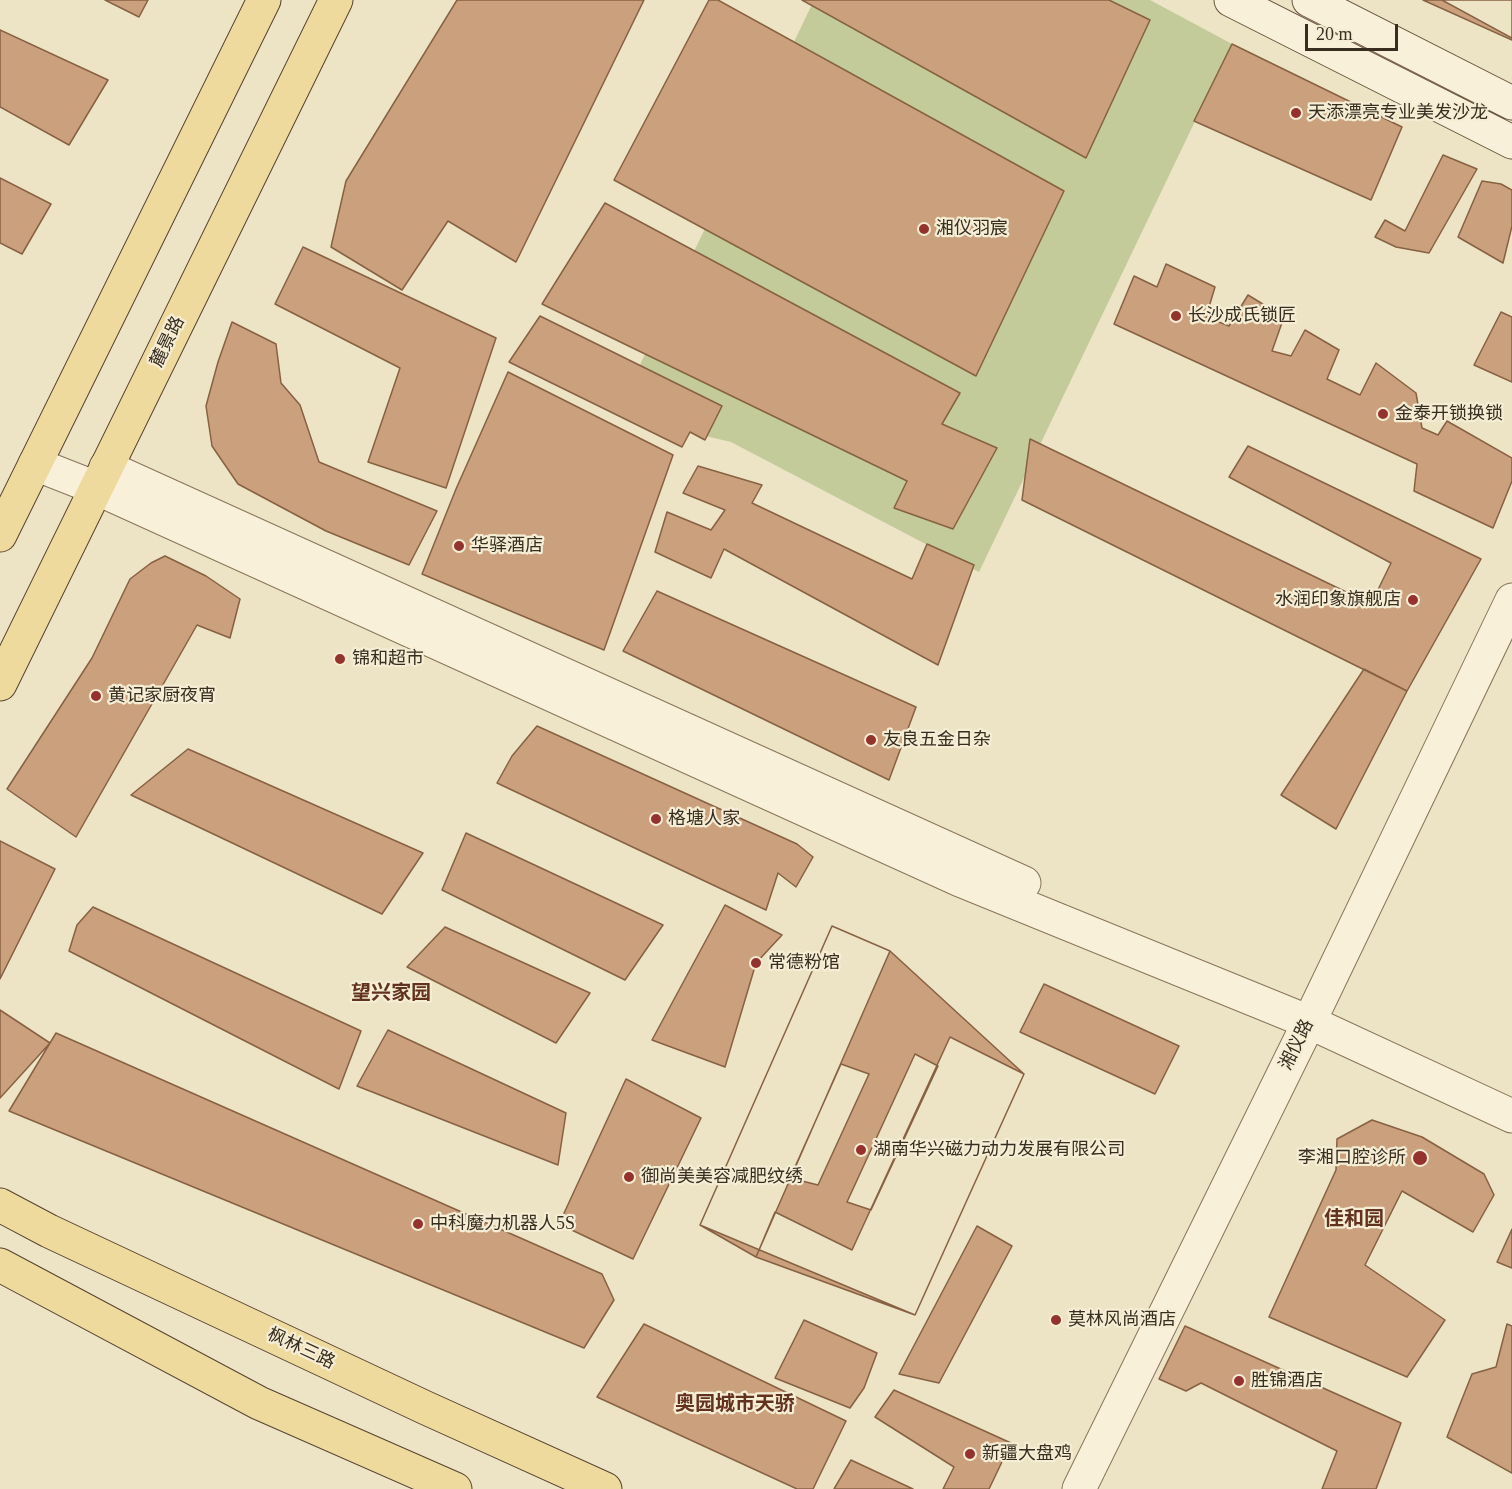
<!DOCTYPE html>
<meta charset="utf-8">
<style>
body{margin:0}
#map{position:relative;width:1512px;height:1489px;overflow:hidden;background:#ede3c5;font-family:"Times New Roman",serif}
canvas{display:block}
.scale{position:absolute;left:1305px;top:24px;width:93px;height:27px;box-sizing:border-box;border:3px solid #382d1f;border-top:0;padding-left:8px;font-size:18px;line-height:21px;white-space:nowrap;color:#382d1f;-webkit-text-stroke:4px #f5edd4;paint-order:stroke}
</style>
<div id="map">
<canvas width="1512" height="1489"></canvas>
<div class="scale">20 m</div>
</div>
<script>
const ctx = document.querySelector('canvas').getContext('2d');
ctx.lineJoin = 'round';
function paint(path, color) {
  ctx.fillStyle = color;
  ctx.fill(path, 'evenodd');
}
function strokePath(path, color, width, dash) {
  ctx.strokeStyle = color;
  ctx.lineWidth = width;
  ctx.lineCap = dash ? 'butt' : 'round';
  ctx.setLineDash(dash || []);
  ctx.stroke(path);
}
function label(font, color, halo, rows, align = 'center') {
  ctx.font = font + ' "Times New Roman","Noto Sans SC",serif';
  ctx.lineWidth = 4.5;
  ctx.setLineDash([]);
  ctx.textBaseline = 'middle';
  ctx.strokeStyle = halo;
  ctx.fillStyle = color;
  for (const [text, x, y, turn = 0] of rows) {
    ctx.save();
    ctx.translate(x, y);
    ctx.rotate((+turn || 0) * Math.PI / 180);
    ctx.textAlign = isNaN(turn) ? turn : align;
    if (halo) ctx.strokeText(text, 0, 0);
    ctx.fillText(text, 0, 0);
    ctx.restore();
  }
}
const green = new Path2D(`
 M814,0H1150L1232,44L979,572L731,442L616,415Z`);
const building = new Path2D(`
 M105,0H148L139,17Z
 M457,0H644L516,262L448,221L402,290L331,247L346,181Z
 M709,0H718L1064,191L976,376L614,180Z
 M802,0H1109L1150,20L1086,158Z
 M1423,0H1512V40Z
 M1442,0H1512V38Z
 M0,30L108,80L69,145L0,107Z
 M1232,44L1402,127L1371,200L1194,121Z
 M1443,155L1477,169L1429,253L1396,247L1375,237L1385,220L1405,231Z
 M0,178L51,204L22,254L0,243Z
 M1482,181L1501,184L1512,190V226L1503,263L1458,237Z
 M605,203L960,393L942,424L997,448L953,529L894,508L907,481L542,304Z
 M303,247L496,338L446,488L368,462L400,368L275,304Z
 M1166,264L1215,287L1206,317L1229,326L1248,295L1284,317L1272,351L1291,356L1305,330L1339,350L1327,379L1360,395L1376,363L1416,393L1422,428L1438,435L1447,421L1512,458V481L1493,528L1414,491L1417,464L1114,324L1134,276L1157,287Z
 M1501,312L1512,317V382L1474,365Z
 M540,316L722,406L705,440L690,432L682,447L509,362Z
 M232,322L276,344L281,383L300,405L319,462L437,511L409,565L326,531L238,484L212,446L206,406L218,362Z
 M508,372L673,455L604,650L422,574L456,489Z
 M1030,439L1371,604L1391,563L1229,477L1248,446L1481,559L1407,691L1022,500Z
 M698,466L762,485L752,503L912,579L927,544L974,565L938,665L724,549L711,578L655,552L667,512L711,530L725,510L683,493Z
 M165,556L206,576L240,599L230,638L197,625L76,837L7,789L92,658L130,579L151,563Z
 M657,591L916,707L889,780L623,651Z
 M1364,669L1407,691L1336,829L1281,795Z
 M537,726L797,844L813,857L796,887L778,873L766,910L497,783L512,756Z
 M188,749L423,853L382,914L131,795Z
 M466,833L663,925L625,980L442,890Z
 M0,841L55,869L0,979Z
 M725,905L782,935L756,963L725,1067L652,1040Z
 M93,907L361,1031L339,1089L69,951L77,925Z
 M832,926L890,951L756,1257L700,1225Z
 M832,926L890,951L1024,1074L915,1315L700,1225Z
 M445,927L590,993L556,1043L407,967Z
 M1044,984L1179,1046L1155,1094L1020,1032Z
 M0,1010L50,1043L0,1098Z
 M388,1030L566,1113L558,1165L357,1086Z
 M56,1033L602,1274L614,1300L584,1348L9,1111Z
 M950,1037L1024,1074L915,1315L756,1257L775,1212L852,1250Z
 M915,1054L938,1066L871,1210L847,1202Z
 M841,1064L869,1074L818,1185L790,1178Z
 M626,1079L701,1118L633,1259L559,1224Z
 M1372,1120L1422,1137L1484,1174L1494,1195L1473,1232L1402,1191L1365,1265L1445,1320L1407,1377L1269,1317L1336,1170L1337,1139Z
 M977,1226L1012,1246L939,1383L899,1374Z
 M1512,1229V1268L1497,1262Z
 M804,1320L877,1353L864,1388L850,1408L775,1378Z
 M644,1324L846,1421L813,1489H797L597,1397Z
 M1507,1324L1512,1326V1473L1447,1437L1472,1374L1496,1367Z
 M1185,1326L1401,1423L1376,1489H1322L1337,1451L1201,1383L1186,1391L1159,1379Z
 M894,1390L1011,1443L989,1489H943L954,1467L875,1417Z
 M851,1460L913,1489H834Z`);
const minor = new Path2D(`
 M35,464L96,488L960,880L1309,1022L1512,1116
 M106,467L1024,883
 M1079,1489L1313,1014L1512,600`);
const secondary = new Path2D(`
 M1231,0L1512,142
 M1309,0L1512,103`);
const primary = new Path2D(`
 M0,535L264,0
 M0,684L336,0
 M0,1205L49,1231L426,1408L605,1489
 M0,1265L259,1403L455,1489`);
const markers = [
 [1296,113,6,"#95322d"],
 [924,229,6,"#95322d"],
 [1176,316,6,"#95322d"],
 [1383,414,6,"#95322d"],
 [459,546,6,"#95322d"],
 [1413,600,6,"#95322d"],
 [340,659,6,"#95322d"],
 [96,696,6,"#95322d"],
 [871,740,6,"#95322d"],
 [656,819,6,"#95322d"],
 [756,963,6,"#95322d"],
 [861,1150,6,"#95322d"],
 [1420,1158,8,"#95322d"],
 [629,1177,6,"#95322d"],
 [418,1224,6,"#95322d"],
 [1056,1320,6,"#95322d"],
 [1239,1381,6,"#95322d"],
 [970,1454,6,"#95322d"]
];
const poiNames = [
 ["天添漂亮专业美发沙龙",1308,113],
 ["湘仪羽宸",936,229],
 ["长沙成氏锁匠",1188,316],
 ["金泰开锁换锁",1395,414],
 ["华驿酒店",471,546],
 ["水润印象旗舰店",1401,600,"right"],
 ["锦和超市",352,659],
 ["黄记家厨夜宵",108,696],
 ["友良五金日杂",883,740],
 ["格塘人家",668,819],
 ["常德粉馆",768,963],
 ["湖南华兴磁力动力发展有限公司",873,1150],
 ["李湘口腔诊所",1406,1158,"right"],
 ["御尚美美容减肥纹绣",641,1177],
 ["中科魔力机器人5S",430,1224],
 ["莫林风尚酒店",1068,1320],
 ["胜锦酒店",1251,1381],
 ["新疆大盘鸡",982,1454]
];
const streetNames = [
 ["麓景路",168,342,-64],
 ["湘仪路",1297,1045,-64],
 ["枫林三路",301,1349,25]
];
const neighbourhoodNames = [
 ["望兴家园",391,994],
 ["佳和园",1354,1220],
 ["奥园城市天骄",735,1405]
];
paint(green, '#c2cb99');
paint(building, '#caa17c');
strokePath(building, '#866142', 1.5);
strokePath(minor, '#88755b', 35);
strokePath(secondary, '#69563f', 35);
strokePath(primary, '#55432f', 35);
strokePath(minor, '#f8f0d8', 33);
strokePath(secondary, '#f8f0d8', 33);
strokePath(primary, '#efda9e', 33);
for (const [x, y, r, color] of markers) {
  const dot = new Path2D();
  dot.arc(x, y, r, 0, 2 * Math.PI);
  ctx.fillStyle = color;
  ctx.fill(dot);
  strokePath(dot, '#f5edd4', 2);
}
label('18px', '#382d1f', '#f5edd4', poiNames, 'left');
label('18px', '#382d1f', '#f5edd4', streetNames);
label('bold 20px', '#63321f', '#f5edd4', neighbourhoodNames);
</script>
